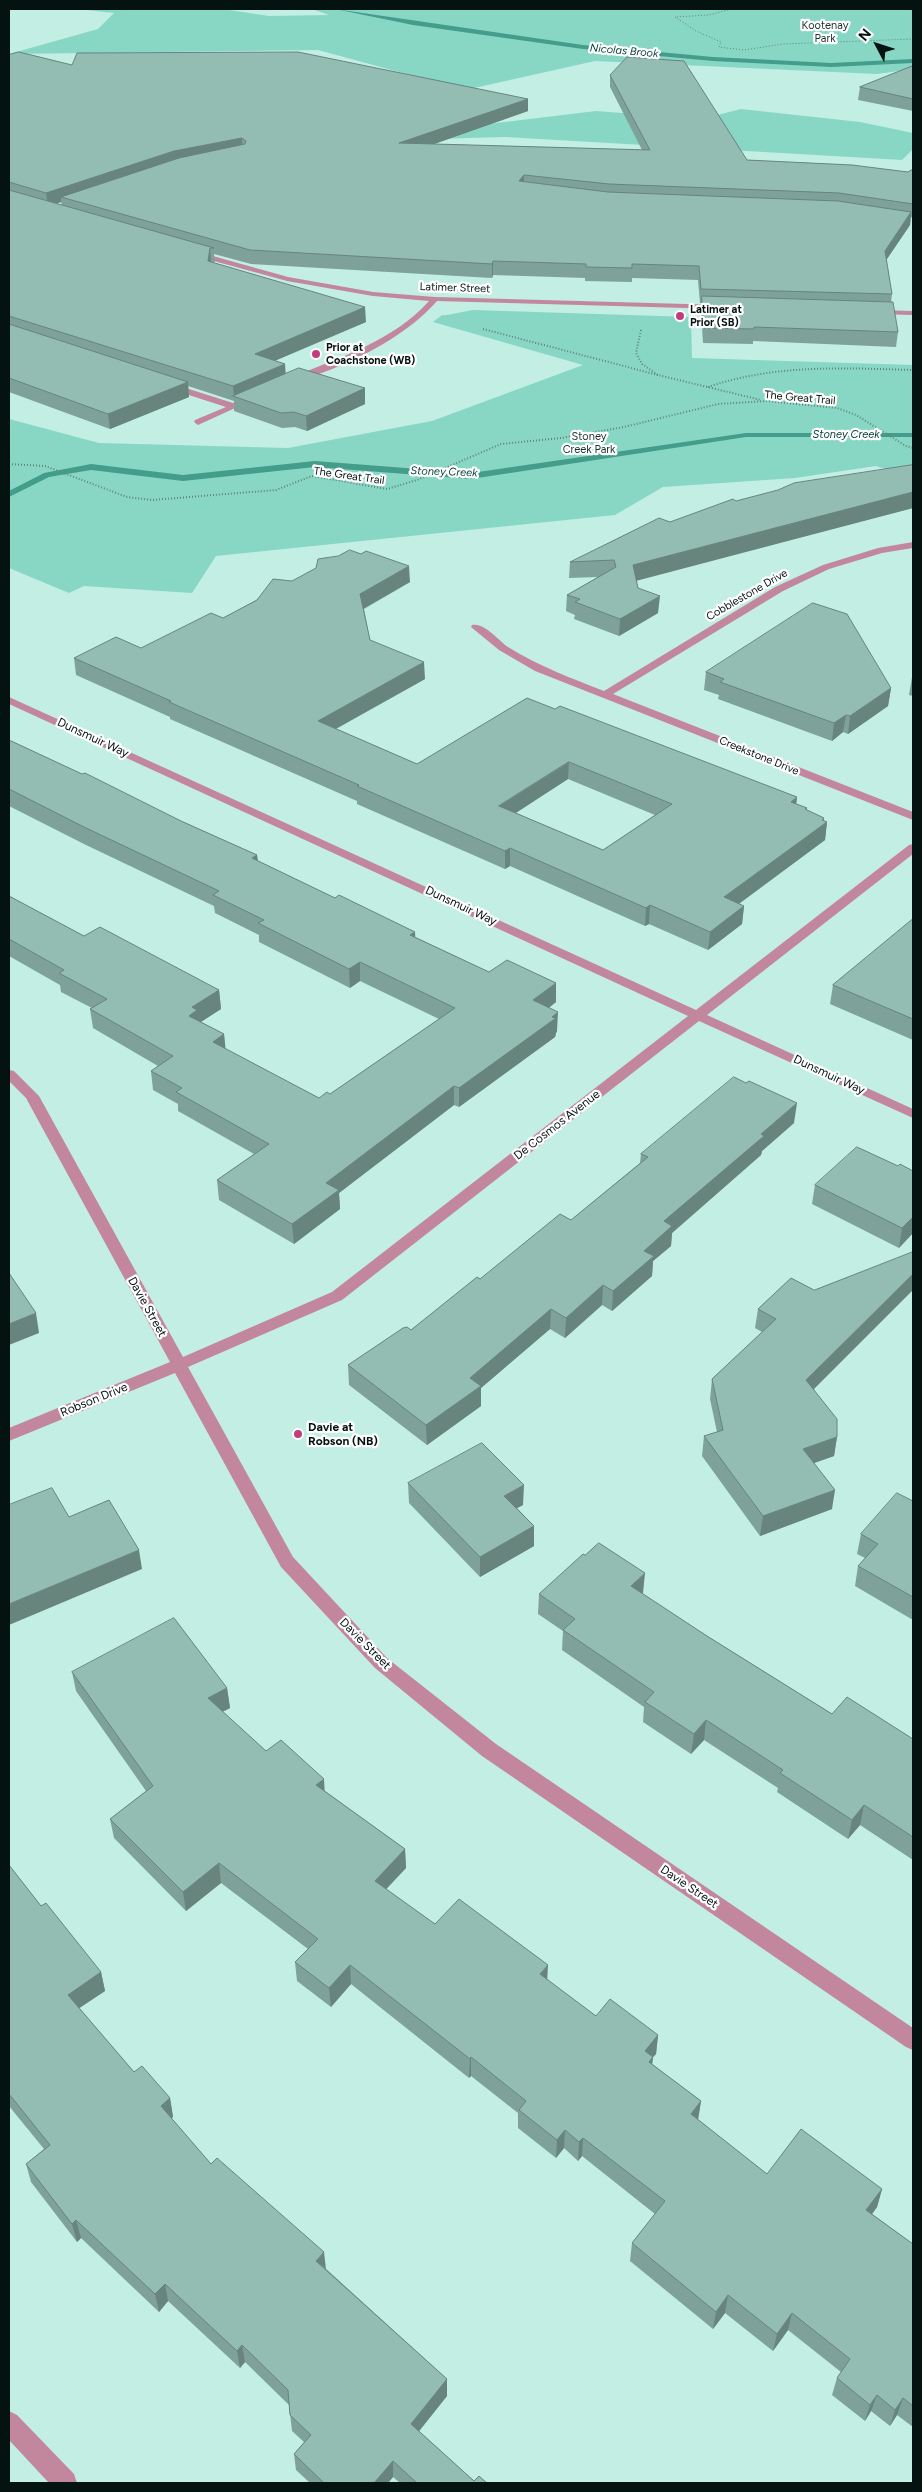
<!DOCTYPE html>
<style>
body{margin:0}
#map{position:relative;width:922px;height:2492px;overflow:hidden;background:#c3eee4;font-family:Figtree,sans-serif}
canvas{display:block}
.frame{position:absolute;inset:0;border:10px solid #04130f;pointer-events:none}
.north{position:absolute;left:852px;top:20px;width:50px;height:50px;-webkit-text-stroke:4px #fff;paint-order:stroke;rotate:310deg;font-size:14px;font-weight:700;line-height:20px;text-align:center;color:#04130f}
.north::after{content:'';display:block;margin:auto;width:18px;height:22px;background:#04130f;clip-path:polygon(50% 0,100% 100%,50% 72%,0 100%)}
</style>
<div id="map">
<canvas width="922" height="2492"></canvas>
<div class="frame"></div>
<div class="north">N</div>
</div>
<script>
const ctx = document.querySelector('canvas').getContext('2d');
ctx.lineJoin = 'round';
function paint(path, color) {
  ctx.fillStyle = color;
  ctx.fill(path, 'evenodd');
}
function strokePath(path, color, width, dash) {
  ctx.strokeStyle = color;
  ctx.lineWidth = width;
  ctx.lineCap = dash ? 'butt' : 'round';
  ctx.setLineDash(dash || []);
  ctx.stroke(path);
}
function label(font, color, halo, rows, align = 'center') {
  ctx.font = font + ' Figtree,sans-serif';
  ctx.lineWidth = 4.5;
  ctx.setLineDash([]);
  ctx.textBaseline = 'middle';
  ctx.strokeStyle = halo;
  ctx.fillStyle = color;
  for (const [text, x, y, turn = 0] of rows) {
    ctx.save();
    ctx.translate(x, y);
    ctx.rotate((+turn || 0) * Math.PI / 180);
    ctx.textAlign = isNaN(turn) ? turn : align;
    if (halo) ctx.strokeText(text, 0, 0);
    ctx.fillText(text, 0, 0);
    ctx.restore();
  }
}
const green = new Path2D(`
 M77,9H223L269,16L329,15L312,9H913V69L877,74L595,61L465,90L318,50L9,54L98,29L114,13Z
 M741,109L860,122L913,133V149L902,160L505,137L433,139L463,127L596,111L702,119Z
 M473,310L691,317L692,358L913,365V478L876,466L795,478L663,487L615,515L216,556L192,593L84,586L69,593L9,568V419L99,443L288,448L432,421L583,365L433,322L442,315C447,316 465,311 473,310Z`);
const stream = new Path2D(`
 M335,9L583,45L713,57L831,63L913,59V63L831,67L713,61L583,49L413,25Z
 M746,433H913V437H746L471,479L315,467L183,481L91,470L49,477L9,497V491L44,473L91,464L183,475L315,461L471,473Z`);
const pathFar1 = new Path2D(`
 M731,9L709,15L675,17L696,31L721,42L719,47L744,50L783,44L913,39`);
const path = new Path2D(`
 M483,329L658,375
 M641,330L636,353L642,364L658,375L761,400
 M708,387C775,364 843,368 913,370
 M9,464L45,466L127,497L152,500L276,490L312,476L387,489L417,480L501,444L561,438L624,427L718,404L767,401L837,408L856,415L906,446L913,448`);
const minor = new Path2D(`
 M195,251L288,277L373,292L435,297L722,305L726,307L722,309L437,301C404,339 343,368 295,382L291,379L292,377C341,357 393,341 429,301L373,296L287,281L192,255L191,253Z
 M875,310L913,311V315L872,314L871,312Z
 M170,383L233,403L253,395L257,398L198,425L194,422L195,420L226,407L167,388L166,386Z
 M913,542V548L882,553L829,569L783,591L613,694L913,812V820L535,671L499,650L471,627L472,625C484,622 498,640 508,647C538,666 571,678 604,691L775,587L823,565L878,548Z
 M9,697L696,1010L909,845L913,844V854L707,1015L913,1109V1118L699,1021L342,1300L188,1367L293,1557L387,1658L496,1744L913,2028V2050L906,2047L482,1756L375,1668L281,1567L175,1373L9,1441V1428L170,1362L26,1098L9,1081V1070L14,1071L39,1096L183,1357L332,1292L688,1016L9,704Z
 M9,2411L17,2415L74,2474L77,2483H49L9,2440Z`);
const wall = new Path2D(`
 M9,55L72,65L528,99V111L434,144L642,150L610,87V75L747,160L908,172L913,169V218L911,217L910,225L886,260L892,294L891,302L898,332L896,347L753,341V344L703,343L701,311V303H700L698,280L632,278V282L585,281V278L493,275L492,278L251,264L214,254L215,262H211L366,322L275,360L286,374L365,388V404L307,431L295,427L282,428L234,411V401L188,386L189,397L110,429L9,392ZM61,202L62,205L56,204Z
 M913,66V111L858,100L860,87Z
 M913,465V508L636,580L638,588L658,613L619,636L574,619L575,615L566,611L567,595L598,577L569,578L570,562L670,522L736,501Z
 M292,581L410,582L364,609L370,640L425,679L336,729L417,764L555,709L797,797L796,804L827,822L825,840L739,904L744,906L742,924L708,950L649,924L645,926L510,866L505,869L357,804V801L170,719V717L76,675L74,658L141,648L223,618ZM568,779L655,815L603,850L515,813Z
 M706,672L891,688L888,706L848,734L843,732L832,741L718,699L719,695L704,690Z
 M912,677H913V696L909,695Z
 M9,740L181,821L257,855L258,861L335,898L415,932V937L489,972L556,1002L549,1008L557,1031L556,1033L555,1037L459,1107L454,1105L339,1193L340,1209L294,1244L219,1200L217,1180L254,1154L178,1111V1104L153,1090L151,1071L158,1066L93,1028L90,1009L92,1008L61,992L60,985L9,956V896L84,936L219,990L221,1009L201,1022L224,1034L225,1049L319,1098L330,1094L439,1019L360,981L350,988L259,942V935L215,913L214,906L86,845L9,806Z
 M913,919V1040L830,1004L833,985Z
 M794,1123L762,1151L761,1155L672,1233L671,1246L653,1261L652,1276L612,1311L602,1305L565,1338L550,1329L481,1388V1406L427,1445L349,1385L348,1365L411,1330L480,1279L571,1220L640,1163L641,1154Z
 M913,1171V1233L899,1248L812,1204L815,1185Z
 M791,1278L814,1389L837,1437L834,1456L814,1463L832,1509L760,1536L702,1456L704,1436L717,1432L710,1399L712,1379L762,1332L755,1328L758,1309Z
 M408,1483L523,1505L517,1508L534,1526V1546L480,1577L409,1503Z
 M913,1501V1620L855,1586L858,1566L865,1558L857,1554L861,1534Z
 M585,1555L643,1593L642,1594L707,1636L832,1714L913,1739V1860L860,1825L848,1839L777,1792L778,1788L704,1740L691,1754L643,1722L644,1707L562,1650L563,1631L538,1614L539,1594Z
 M72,1672L227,1688L230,1708L222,1712L266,1751L325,1791L405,1849L406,1868L386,1889L435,1924L547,1980L596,2016L658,2035L656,2054L653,2057L652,2064L701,2101L698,2120L767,2174L882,2189L877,2207L872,2214L913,2244V2427L897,2415L890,2426L871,2411L865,2421L832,2395L837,2378L841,2372L788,2330L773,2351L725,2313L713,2329L630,2261L632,2243L655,2214L582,2156L578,2161L564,2148L556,2158L518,2128V2113L471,2076L469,2078L351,1984L331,2007L297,1981L295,1962L308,1949L221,1883L186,1911L114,1838L110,1819L146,1791L76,1691Z
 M9,1865L41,1906L101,1972L105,1991L79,2008L134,2072L170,2098L173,2117L171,2118L211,2164L447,2379V2396L419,2431L474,2481L487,2483H400L393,2477L388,2483H310L296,2470L294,2454L304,2442L292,2431L289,2405L245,2362L240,2368L168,2301L159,2312L81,2238L77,2242L31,2182L26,2164L44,2149L9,2106Z`);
const shadedWall = new Path2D(`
 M528,99V111L400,156L399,143Z
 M242,138L243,150L61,197V202L48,206L46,193L174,151Z
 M524,175V188L519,181Z
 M911,212L910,225L883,265L885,251Z
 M210,248L211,262L208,261Z
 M493,261V275L492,278V264Z
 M365,307L366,322L256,369L255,354Z
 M285,364L286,378L234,396L233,386Z
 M188,382L189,397L110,429L108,414Z
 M365,388V404L307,431L306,416Z
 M913,492V508L632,582L633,565Z
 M409,566L410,582L361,610L360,594Z
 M660,596L658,613L619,636L620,619Z
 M424,662L425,679L319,738L318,721Z
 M891,688L888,706L848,734L850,716Z
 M846,715L843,732L832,741L834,723Z
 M569,762L568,779L499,824V806Z
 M797,797L795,815L791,802Z
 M824,818L823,824L827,822L825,840L722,916L724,897Z
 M510,848V866L505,869V851Z
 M257,855L259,874L252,858Z
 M650,905L649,924L645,926L646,908Z
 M744,906L742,924L708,950L710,932Z
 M415,932L416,950L410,935Z
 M360,962V981L350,988L349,969Z
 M556,983V1002L533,1019V1000Z
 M219,990L221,1009L199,1023L189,1016L192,1007Z
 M558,1012L557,1031L556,1033L555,1037L459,1107V1088Z
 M224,1034L226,1053L213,1042Z
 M454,1086V1105L339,1193L340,1209L294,1244L292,1224L326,1183Z
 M797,1103L794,1123L762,1151L761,1155L672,1233L671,1246L653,1261L652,1276L612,1311L613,1291L644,1251L664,1221L761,1134Z
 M913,1217V1233L899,1248L902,1228Z
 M913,1274V1290L804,1399L806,1380Z
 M603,1285L602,1305L565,1338L566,1318Z
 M551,1309L550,1329L481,1388V1406L427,1445L426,1425L470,1378Z
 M36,1313L39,1333L9,1345V1324Z
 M837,1437L834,1456L800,1468L803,1449Z
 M524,1485L523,1505L504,1515V1496Z
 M835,1490L832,1509L760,1536L763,1516Z
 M534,1526V1546L480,1577V1557Z
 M139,1550L142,1569L9,1625V1604Z
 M645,1573L643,1593L629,1606L631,1586Z
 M227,1688L230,1708L210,1718L208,1698Z
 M706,1720L704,1740L691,1754L694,1734Z
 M324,1779L325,1798L316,1785Z
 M864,1805L860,1825L848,1839L852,1820Z
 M405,1849L406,1868L376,1900L375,1881Z
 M219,1863L221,1883L186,1911L183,1892Z
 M350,1965L351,1984L331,2007L329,1988Z
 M548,1965L547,1984L540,1974Z
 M101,1972L105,1991L72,2013L68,1995Z
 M658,2035L656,2054L653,2057L651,2075L645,2051Z
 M471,2057V2076L469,2078L470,2059Z
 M170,2098L173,2117L164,2124L161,2106Z
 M701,2101L698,2119L688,2133L691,2114Z
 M565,2130L564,2148L556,2158L557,2140Z
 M583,2138L582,2156L578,2161L579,2142Z
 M882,2189L877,2207L862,2228L866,2210Z
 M76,2220L81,2238L77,2242L72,2224Z
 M324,2252L326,2269L316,2261Z
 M165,2284L168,2301L159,2312L155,2294Z
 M728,2295L725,2313L713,2329L716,2312Z
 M792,2313L788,2330L773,2351L777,2334Z
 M242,2345L245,2362L240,2368L237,2351Z
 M447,2379V2396L412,2440L411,2424Z
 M877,2395L871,2411L865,2421L870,2405Z
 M903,2398L897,2415L890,2426L895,2410Z
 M393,2461V2477L388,2483H374Z`);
const building = new Path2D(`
 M19,52L72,65L77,53L298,52L528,99L399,143L650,150L610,75L627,57L684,61L747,160L852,165L908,172L913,169V204L839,193L609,184L524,175L519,181L608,192L838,201L911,212L885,251L892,294L701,289L699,266L632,264V268L586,267V264L493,261L492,264L250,250L61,197L179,158L245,144L246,141L242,138L174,151L46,193L9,182V55Z
 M913,66V99L860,87Z
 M9,190L214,248H210L208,261L365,307L255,354L285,364L233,386L9,316Z
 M702,296L893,302L898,332L754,327V329L704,328Z
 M9,324L188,382L108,414L9,378Z
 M299,368L365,388L306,416L294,412L281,413L233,396Z
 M913,465V492L633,565L638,588L660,596L620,619L575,602L580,599L567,595L616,567L614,560L570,562L659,518L670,522L733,499L736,501L778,490L794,483Z
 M350,550L361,554L366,551L409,566L360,594L370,640L424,662L318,721L417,764L527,698L555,709L560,706L797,797L791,802L807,808L805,809L824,818L822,820L827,822L724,897L744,906L710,932L650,905L646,908L510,848L505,851L357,786L359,785L169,702L171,701L74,658L116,637L141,648L211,613L223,618L257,600L273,579L292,581L316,568L318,559L338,556ZM569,762L672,804L603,850L499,806Z
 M813,603L847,614L891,688L850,716L846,715L834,723L720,682L724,679L706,672Z
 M9,740L82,774L85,773L181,821L257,855L252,858L335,898L339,895L415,932L410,935L489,972L507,960L556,983L533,1000L558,1012L552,1017L556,1018L459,1088L454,1086L326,1183L339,1190L292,1224L217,1180L269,1144L176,1092L182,1088L151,1071L173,1056L90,1009L107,999L59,973L64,970L9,939V896L84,936L100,927L219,990L192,1007L197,1010L189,1016L224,1034L213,1042L319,1098L327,1092L330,1094L455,1008L360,962L349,969L258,923L264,920L213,895L219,891L84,827L9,789Z
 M913,919V1019L833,985Z
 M734,1077L746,1083L749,1081L797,1103L761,1134L764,1136L664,1221L672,1226L644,1251L654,1256L613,1291L603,1285L566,1318L551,1309L470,1378L481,1386L426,1425L348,1365L403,1328L407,1327L411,1330L477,1277L480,1279L560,1214L571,1220L648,1157L641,1154Z
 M857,1147L898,1166L900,1164L913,1171V1217L902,1228L815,1185Z
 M913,1252V1274L806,1380L837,1419V1437L803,1449L835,1490L763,1516L704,1436L723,1430L712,1379L776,1319L758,1309L791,1278L814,1290Z
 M9,1273L36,1313L9,1324Z
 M482,1443L524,1485L504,1496L534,1526L480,1557L408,1483Z
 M52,1488L69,1517L109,1500L139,1550L9,1604V1505Z
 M897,1493L913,1501V1597L858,1566L878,1544L861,1534Z
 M599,1543L645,1573L631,1586L707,1636L832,1714L847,1697L913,1739V1837L864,1805L852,1820L780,1773L783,1770L706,1720L694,1734L645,1702L654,1692L563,1630L575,1619L539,1594L583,1554L585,1555Z
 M174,1618L227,1688L208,1698L266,1751L281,1740L324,1779L316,1785L405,1849L375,1881L435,1924L459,1899L548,1965L540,1974L596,2016L610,1999L658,2035L645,2051L653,2057L649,2062L701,2101L691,2114L767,2174L801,2129L882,2189L866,2210L913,2244V2406L903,2398L895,2410L877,2395L870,2405L837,2378L850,2359L792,2313L777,2334L728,2295L716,2312L632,2243L665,2201L583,2138L579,2142L565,2130L557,2140L519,2110L526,2101L471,2057L470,2059L350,1965L329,1988L295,1962L318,1939L219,1863L183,1892L110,1819L153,1786L72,1672Z
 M9,1865L41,1906L46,1903L101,1972L68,1995L134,2072L142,2066L170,2098L161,2106L211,2164L217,2158L324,2252L316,2261L447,2379L411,2424L474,2481L479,2476L487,2483H417L393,2461L374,2483H324L294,2454L311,2435L290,2415L288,2390L242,2345L237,2351L165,2284L155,2294L76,2220L72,2224L26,2164L50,2145L9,2094Z`);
const markers = [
 [680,316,5,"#c33d7e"],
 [316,354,5,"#c33d7e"],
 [298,1434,5,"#c33d7e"]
];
const farParknames = [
 ["Kootenay",825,26],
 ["Park",825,39],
 ["Stoney",589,437],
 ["Creek Park",589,450]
];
const farWaternames = [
 ["Nicolas Brook",624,51,5],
 ["Stoney Creek",846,435],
 ["Stoney Creek",444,472,2]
];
const farStreetnames = [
 ["Latimer Street",455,288,2],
 ["The Great Trail",800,398,5],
 ["The Great Trail",349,476,8],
 ["Cobblestone Drive",747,595,-30],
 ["Creekstone Drive",759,756,22]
];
const farPoinames = [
 ["Latimer at",690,310],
 ["Prior (SB)",690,323],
 ["Prior at",326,348],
 ["Coachstone (WB)",326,361]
];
const streetNames = [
 ["Dunsmuir Way",93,738,25],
 ["Dunsmuir Way",461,906,25],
 ["Dunsmuir Way",829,1075,25],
 ["De Cosmos Avenue",557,1125,-38],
 ["Davie Street",147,1307,61],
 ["Robson Drive",94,1400,-22],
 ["Davie Street",365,1644,45],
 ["Davie Street",689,1887,34]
];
const poiNames = [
 ["Davie at",308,1427],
 ["Robson (NB)",308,1441]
];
paint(green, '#88d7c5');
paint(stream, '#449c8b');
strokePath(pathFar1, '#64827b', 1, [1, 2]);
strokePath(path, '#64827b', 2, [1, 2]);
paint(minor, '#c2879d');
paint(wall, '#7ea29a');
paint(shadedWall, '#67847d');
paint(building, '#93bcb3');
strokePath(building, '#67847d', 1);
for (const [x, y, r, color] of markers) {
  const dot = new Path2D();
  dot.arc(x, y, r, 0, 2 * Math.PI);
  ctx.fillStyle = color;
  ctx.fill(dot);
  strokePath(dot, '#fff', 2);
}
label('11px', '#1b312c', '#fff', farParknames);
label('italic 11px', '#013b33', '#fff', farWaternames);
label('11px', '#04130f', '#fff', farStreetnames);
label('bold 11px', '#04130f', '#fff', farPoinames, 'left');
label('12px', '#04130f', '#fff', streetNames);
label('bold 12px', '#04130f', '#fff', poiNames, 'left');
</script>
